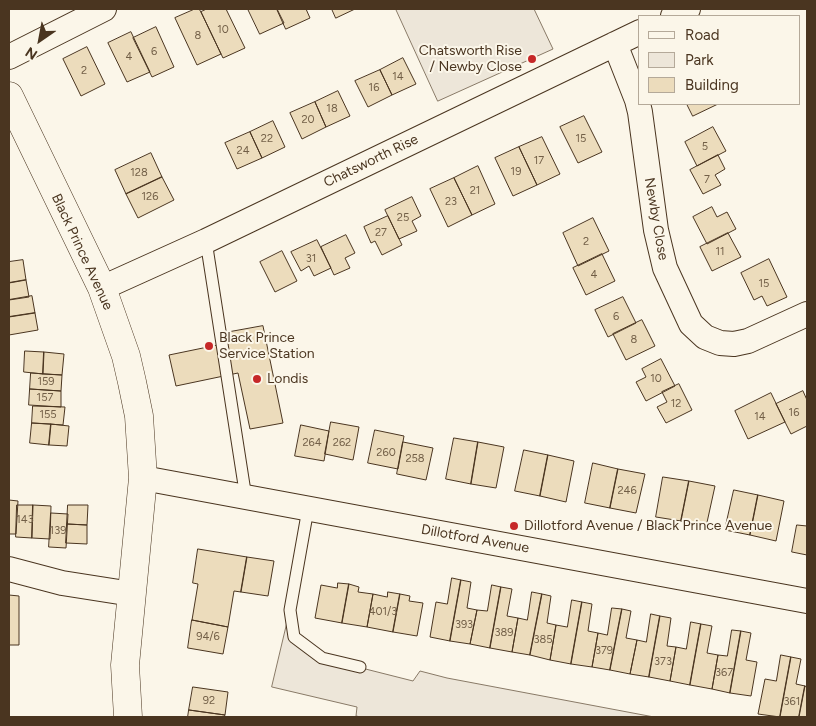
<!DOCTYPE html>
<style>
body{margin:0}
#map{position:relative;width:816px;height:726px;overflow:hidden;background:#fbf6e9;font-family:Figtree,sans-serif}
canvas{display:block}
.frame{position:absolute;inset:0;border:10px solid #4a3520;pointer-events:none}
.legend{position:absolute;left:638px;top:15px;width:162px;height:90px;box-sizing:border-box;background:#fbf6e9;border:1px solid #b4a999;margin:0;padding:6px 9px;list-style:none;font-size:15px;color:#4a3520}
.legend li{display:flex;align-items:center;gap:10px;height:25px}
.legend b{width:25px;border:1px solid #b4a999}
.north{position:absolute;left:15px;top:15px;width:50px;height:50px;-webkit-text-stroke:4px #fbf6e9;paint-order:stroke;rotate:213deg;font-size:14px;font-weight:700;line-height:20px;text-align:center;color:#4a3520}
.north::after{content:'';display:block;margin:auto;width:18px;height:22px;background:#4a3520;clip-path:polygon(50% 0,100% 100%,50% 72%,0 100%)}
</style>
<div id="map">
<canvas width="816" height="726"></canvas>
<div class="frame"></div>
<ul class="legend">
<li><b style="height:6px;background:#fbf6e9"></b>Road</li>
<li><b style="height:14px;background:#ede6d9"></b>Park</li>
<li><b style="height:14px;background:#ecdcbc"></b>Building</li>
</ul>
<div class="north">N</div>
</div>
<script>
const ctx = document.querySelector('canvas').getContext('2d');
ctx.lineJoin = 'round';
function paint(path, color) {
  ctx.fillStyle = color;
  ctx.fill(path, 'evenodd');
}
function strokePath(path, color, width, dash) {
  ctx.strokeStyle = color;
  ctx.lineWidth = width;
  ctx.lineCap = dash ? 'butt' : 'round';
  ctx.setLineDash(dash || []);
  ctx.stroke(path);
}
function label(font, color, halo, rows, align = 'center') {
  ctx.font = font + ' Figtree,sans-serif';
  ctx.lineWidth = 4;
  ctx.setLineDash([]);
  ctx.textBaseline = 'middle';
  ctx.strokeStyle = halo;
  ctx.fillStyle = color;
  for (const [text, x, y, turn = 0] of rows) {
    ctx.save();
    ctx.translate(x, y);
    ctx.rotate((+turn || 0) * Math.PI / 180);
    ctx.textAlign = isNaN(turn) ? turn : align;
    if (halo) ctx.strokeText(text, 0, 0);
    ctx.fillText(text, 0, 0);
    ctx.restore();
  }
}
const green = new Path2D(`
 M396,9H534L553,49L438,101Z
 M290,610L294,637L322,658L413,681L420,671L447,678L654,717H361L356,716L357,707L272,687Z`);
const building = new Path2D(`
 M195,9H199L201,12L221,54L197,65L175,18Z
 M207,9H226L245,48L223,58L201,12Z
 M248,9H277L284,23L260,34Z
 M277,9H306L310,18L286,29Z
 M332,9H355L336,18Z
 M156,27L174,67L152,77L133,38Z
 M131,32L150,72L127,82L108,43Z
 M87,47L105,84L81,96L63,59Z
 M403,58L416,84L392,95L380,70Z
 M380,70L392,95L368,107L355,81Z
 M338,91L350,116L326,127L315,102Z
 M315,102L326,127L302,139L290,113Z
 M687,104H718L693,116Z
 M584,116L602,152L578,163L560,127Z
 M273,121L285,147L262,158L250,132Z
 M713,127L726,151L697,166L685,142Z
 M250,132L262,158L237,169L225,143Z
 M542,137L560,174L537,185L519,147Z
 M519,147L537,185L513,196L495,158Z
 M151,153L162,177L126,194L115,170Z
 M718,155L725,169L715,175L721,185L703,194L690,170Z
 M478,166L495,204L472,215L454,178Z
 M162,177L174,200L138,218L126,194Z
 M454,178L472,215L448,227L430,189Z
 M412,197L421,216L412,221L417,231L399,239L385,210Z
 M712,207L717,217L727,212L736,229L707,244L693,217Z
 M388,216L402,245L382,255L375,241L371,243L364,227Z
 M593,218L609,251L578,266L563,233Z
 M728,233L741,257L712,271L700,247Z
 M346,235L355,253L345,258L350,268L334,275L321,247Z
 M317,240L331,268L314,276L309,266L301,271L291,252Z
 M282,251L297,281L275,292L260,262Z
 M602,254L615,281L586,295L573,268Z
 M769,259L787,297L767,306L762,296L754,300L741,273Z
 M23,260L26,280L9,283V262Z
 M26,280L29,297L9,300V283Z
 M32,296L35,313L9,317V300Z
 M623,297L636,323L608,337L595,310Z
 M35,313L38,330L9,335V317Z
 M642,320L655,346L626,360L613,334Z
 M263,326L283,423L250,429L238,373L176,386L169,355L232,342L230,332Z
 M25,351L44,352L43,374L24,372Z
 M44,352L64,354L62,375L43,374Z
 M661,359L675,386L646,401L636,382L646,377L642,369Z
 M31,373L62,375L61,391L30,389Z
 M679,384L692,410L666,423L657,407L667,402L662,392Z
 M30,389L61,391V407L29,405Z
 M803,391L807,400V426L791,434L776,404Z
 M771,393L785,422L748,439L735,411Z
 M33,406L65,407L63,425L32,423Z
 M331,422L359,427L353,460L325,454Z
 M32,423L51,424L49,445L30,443Z
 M51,424L69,426L67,446L49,445Z
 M301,425L329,431L324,461L295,456Z
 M375,430L404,436L398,469L368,463Z
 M454,438L478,442L471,484L446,479Z
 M403,442L433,448L426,480L397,474Z
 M478,442L504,447L496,488L471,484Z
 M524,450L548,455L540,496L515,491Z
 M548,455L574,461L566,502L540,496Z
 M593,463L618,469L610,508L585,503Z
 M618,469L645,474L636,513L610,508Z
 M663,477L689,481L681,521L656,517Z
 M689,481L715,486L706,527L681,521Z
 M734,490L758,495L750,535L725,530Z
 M758,495L784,501L776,541L750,535Z
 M9,500L18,501L16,534H9Z
 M17,505H33L32,538L16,537Z
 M33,505L51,506L50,539L32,538Z
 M68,505H88L87,525L67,524Z
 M51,513L68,514L66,548L49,547Z
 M67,524L87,525V544L66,543Z
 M797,525L807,526V555L792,552Z
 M198,549L247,557L241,592L234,591L228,627L192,620L198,584L193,583Z
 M247,557L274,561L268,596L241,592Z
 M452,578L461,580L450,641L430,637L436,602L447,604Z
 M461,580L471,582L467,608L477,610L470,644L450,641Z
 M338,583L349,584L342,623L315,618L321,585L337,588Z
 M349,584L359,587L358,592L373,594L367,627L342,623Z
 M492,585L501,587L490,648L470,644L477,610L487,611Z
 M501,587L512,589L507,616L518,618L512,652L490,648Z
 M388,592L400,594L393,632L367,627L373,594L387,597Z
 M532,592L542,594L530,655L512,652L518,618L527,620Z
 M400,594L410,596L409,601L423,603L417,636L393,632Z
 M542,594L551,596L547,623L556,625L550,660L530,655Z
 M9,595L19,596V645H9Z
 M572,600L582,602L571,664L550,660L556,625L567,627Z
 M582,602L592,604L588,631L598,633L592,667L571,664Z
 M612,608L622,609L610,670L592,667L598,633L607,635Z
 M622,609L631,611L626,638L637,640L630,674L610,670Z
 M651,614L660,616L649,677L630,674L637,640L646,642Z
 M660,616L671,618L667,646L676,647L670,681L649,677Z
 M192,620L228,627L223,654L188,648Z
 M691,622L701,624L690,685L670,681L676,647L686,649Z
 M701,624L712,626L707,653L718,655L712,689L690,685Z
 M732,630L741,631L730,693L712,689L718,655L727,656Z
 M741,631L751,633L746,660L757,662L751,696L730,693Z
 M781,655L791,657L780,717L758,714L765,679L776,681Z
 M791,657L801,659L796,684L805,686L799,717H780Z
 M805,686L807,687V717H799Z
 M193,687L228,692L225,715L189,710Z
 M189,710L225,715L224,717H188Z`);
const lane = new Path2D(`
 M206,241L246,498
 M308,509L290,610L294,637L322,658L360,667`);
const street = new Path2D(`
 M673,16L688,9
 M615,44L637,100L640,112L656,230L665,268L691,324L705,337L720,343L734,344L748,341L807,314
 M9,57L104,9
 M102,288L206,241L640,32
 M143,478L807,601
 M9,569L62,583L132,594`);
const secondary = new Path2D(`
 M9,96L102,288L126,356L132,382L139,416L143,478L125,665L128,717`);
const markers = [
 [532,59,5,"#c62828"],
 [209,346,5,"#c62828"],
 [257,379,5,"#c62828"],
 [514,526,5,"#c62828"]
];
const numberNames = [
 ["10",223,30],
 ["8",198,36],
 ["6",154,52],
 ["4",129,57],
 ["2",84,71],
 ["14",398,77],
 ["16",374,88],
 ["18",332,109],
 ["20",308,120],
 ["22",267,139],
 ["15",581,139],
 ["5",705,147],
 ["24",243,151],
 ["17",539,161],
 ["19",516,172],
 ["128",139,173],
 ["7",707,180],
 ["21",475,191],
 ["126",150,197],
 ["23",451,202],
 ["25",403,218],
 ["27",381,233],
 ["2",586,242],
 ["11",720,252],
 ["31",311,259],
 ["4",594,275],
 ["15",764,284],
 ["6",616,317],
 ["8",634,340],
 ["10",656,379],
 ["159",46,382],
 ["157",45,398],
 ["12",676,404],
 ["16",794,413],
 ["155",48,415],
 ["14",760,417],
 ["264",312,443],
 ["262",342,443],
 ["260",386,453],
 ["258",415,459],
 ["246",627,491],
 ["143",25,520],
 ["139",58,531],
 ["401/3",383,612],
 ["393",464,625],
 ["389",504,633],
 ["94/6",208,637],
 ["385",543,640],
 ["379",604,651],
 ["373",663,662],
 ["367",724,673],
 ["92",209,701],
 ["361",792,702]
];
const poiNames = [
 ["Chatsworth Rise",522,51,"right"],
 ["/ Newby Close",522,67,"right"],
 ["Black Prince",219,338],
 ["Service Station",219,354],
 ["Londis",267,379],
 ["Dillotford Avenue / Black Prince Avenue",524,526]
];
const streetNames = [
 ["Chatsworth Rise",371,161,-26],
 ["Newby Close",656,219,80],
 ["Black Prince Avenue",82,252,65],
 ["Dillotford Avenue",475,539,10]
];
paint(green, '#ede6d9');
strokePath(green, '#887966', 1);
paint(building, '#ecdcbc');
strokePath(building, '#4a3520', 1);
strokePath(lane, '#4a3520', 13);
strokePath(street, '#4a3520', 26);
strokePath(secondary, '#4a3520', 29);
strokePath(lane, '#fbf6e9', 11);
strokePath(street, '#fbf6e9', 24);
strokePath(secondary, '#fbf6e9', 28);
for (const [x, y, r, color] of markers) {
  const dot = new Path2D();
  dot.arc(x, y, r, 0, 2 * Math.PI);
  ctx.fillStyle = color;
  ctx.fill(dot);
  strokePath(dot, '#fbf6e9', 2);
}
label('11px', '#725f47', null, numberNames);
label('14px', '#4a3520', '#fbf6e9', poiNames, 'left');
label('14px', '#4a3520', '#fbf6e9', streetNames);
</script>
